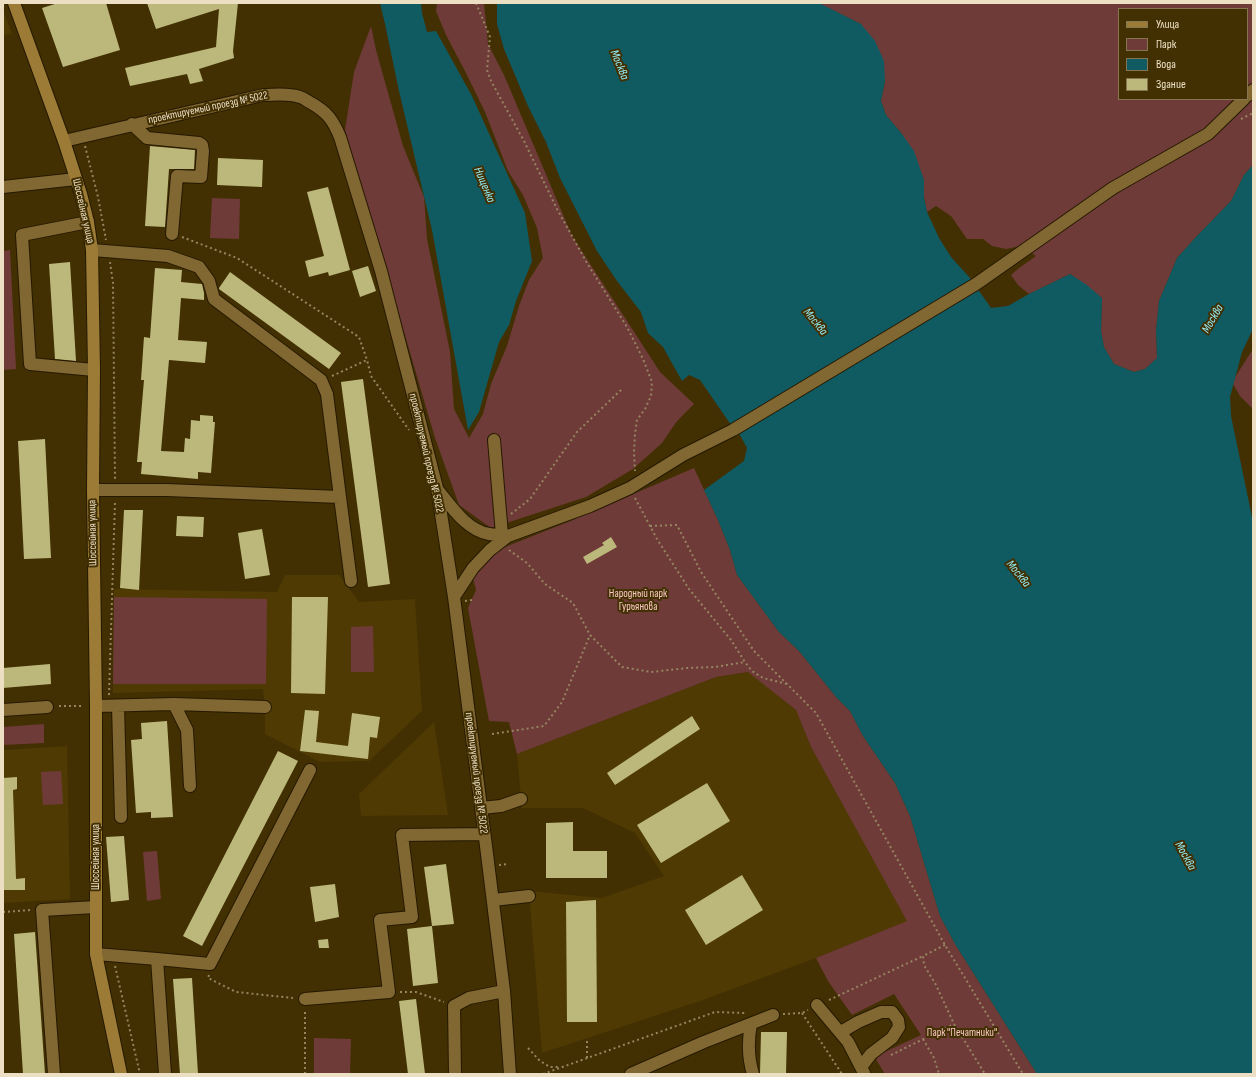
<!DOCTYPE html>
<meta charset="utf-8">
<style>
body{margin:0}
#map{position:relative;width:1256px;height:1077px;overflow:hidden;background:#423003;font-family:"Sofia Sans Condensed",sans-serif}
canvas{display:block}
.frame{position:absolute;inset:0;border:4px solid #eddfc4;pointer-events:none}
.legend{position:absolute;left:1118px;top:8px;width:130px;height:92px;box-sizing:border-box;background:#423003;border:1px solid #867650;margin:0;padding:5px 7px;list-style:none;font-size:12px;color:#eddfc4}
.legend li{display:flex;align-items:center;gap:8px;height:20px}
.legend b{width:20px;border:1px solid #867650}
</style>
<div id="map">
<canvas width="1256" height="1077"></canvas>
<div class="frame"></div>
<ul class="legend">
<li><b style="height:5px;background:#9b7b36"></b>Улица</li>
<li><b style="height:11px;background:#6f3b38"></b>Парк</li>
<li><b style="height:11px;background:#105b62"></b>Вода</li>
<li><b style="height:11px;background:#bcb87c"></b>Здание</li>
</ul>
</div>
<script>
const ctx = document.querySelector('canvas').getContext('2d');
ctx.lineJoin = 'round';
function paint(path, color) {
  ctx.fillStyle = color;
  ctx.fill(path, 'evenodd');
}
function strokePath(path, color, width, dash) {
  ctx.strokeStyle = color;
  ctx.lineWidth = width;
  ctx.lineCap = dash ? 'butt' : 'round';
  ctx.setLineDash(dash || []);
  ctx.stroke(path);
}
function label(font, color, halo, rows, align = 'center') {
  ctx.font = font + ' "Sofia Sans Condensed",sans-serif';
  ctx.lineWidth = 4;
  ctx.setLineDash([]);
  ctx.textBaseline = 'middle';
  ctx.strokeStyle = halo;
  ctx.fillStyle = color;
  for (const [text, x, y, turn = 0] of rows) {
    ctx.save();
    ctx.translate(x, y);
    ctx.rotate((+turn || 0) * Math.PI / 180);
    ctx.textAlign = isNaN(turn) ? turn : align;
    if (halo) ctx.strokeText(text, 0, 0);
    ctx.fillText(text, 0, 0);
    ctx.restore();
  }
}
const built = new Path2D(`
 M3,10L12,34L3,35Z
 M285,575H339L359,602L415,599L422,711L369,761L320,762L265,734V707L263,689L113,693L114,589L277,592Z
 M749,672L796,710L811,747L908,921L816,958L703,1000L542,1053L529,891L602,898L664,876L635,833L583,808H522L517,754L716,677Z
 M434,722L448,815L361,816L359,794Z
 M67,746L70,899L3,903V750Z`);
const green = new Path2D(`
 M437,3H484L488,44L504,75L572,236L660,372L694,404L677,421L662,443L633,469L586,497L491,528L459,505L435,438L345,130L354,72L371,26L376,50L403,146L424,197L427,239L450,352L454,409L469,438L483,414L491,384L507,346L519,306L529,280L543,258L537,228L523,195L508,171L485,112L466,73L446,35L436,11Z
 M820,3H1253V165L1244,175L1231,201L1196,237L1177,258L1159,301L1156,330L1157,358L1145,369L1134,372L1114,364L1104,347L1101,331L1102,298L1070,274L1029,294L1018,285L1011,275L1019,268L1036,256L1021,246L1006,249L992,246L983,239H967L951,216L936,206L927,212L924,197V180L902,134L886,115L881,101L885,81L861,24L820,4ZM1119,9H1247V99H1119Z
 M212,198L240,199L239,239L210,238Z
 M10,250L16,369L3,370V251Z
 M1253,349V409L1240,396L1232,382Z
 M694,468L718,520L730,550L737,575L779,632L799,651L836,697L850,711L863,736L895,783L910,816L940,916L955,944L1037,1074H885L877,1061L876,1056L921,1035L894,994L852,1015L828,981L816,958L907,921L811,747L796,710L748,672L716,677L517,754L509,722L489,721L468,608L476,590L473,578L495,551L573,520Z
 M114,597L267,599L266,684H113Z
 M373,626L374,672H351V627Z
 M44,724V743L3,745V727Z
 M61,771L63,804L43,805L41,772Z
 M157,851L161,899L147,901L143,852Z
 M314,1038L351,1039L350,1074H314Z`);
const water = new Path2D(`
 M380,3H421L422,13L427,32L436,31L472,96L525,213L532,261L516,301L509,325L499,342L479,412L468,430L432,230L399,91L385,24Z
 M497,3H820L821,4L861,24L875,41L884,61L885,81L881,101L886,115L902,134L914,151L924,180V197L927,212L939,238L951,257L970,278L991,308L1008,306L1029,294L1070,274L1087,285L1102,298L1101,331L1104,347L1114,364L1134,372L1145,369L1157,358L1156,330L1159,301L1177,258L1196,237L1231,201L1244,175L1253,165V329L1242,352L1230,397L1231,416L1253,522V1074H1037L955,944L940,916L910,816L895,783L863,736L850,711L836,697L799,651L779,632L737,575L730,550L718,520L704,490L744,461L747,448L740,435L729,422L700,380L689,375L682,381L663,347L648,333L641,312L617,281L597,251L560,178L546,142L528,106L504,49L497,24Z`);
const building = new Path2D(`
 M58,3H106L120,50L63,67L42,8Z
 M147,3H238L233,51L234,58L199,69L203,81L190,84L187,74L130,86L125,68L216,47L219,9L156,29Z
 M150,146L195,150L194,169H169L165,227L145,226Z
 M218,158L263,160L262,187L217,185Z
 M328,187L350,270L329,276L328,272L309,277L305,261L324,256L307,192Z
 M70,262L76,361L55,359L49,264Z
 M368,266L376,291L360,297L352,271Z
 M155,268L182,270L181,282L202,284L204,293V300L181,298L178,340L207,342L205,363L169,360L161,451L184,452L185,438L190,439L191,420L200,421V415L213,416V422H215L211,473L198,472V479L141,474L142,462H137L144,380H141L144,337L150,338Z
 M230,272L341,353L329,369L219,289V288Z
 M363,379L390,584L368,587L341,382Z
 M45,439L51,558L24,559L18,441Z
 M124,510H143L139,590L120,588Z
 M177,516L204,517L203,537L176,536Z
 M262,529L270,575L245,579L238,533Z
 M611,537L617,547L587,564L583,557L604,545L602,543Z
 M292,597H328L325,694L291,693Z
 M50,664L51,684L3,688V668Z
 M305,710L319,711L316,742L348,746L352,713L380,717L377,738L370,737L368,759L300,751Z
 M692,716L700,729L615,785L607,773Z
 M167,721L173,817L151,818V812L136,813L131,740L142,739L141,723Z
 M278,751L298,761L202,946L183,936Z
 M17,777V789L13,790L16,879L25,878V890H3V778Z
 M707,783L730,821L661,863L637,825Z
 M573,822V851H607V878H546V823Z
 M124,836L129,900L111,902L106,837Z
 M446,864L454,924L432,926L424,867Z
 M742,875L763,910L706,945L685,910Z
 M335,884L339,917L315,922L310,887Z
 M596,900L597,1022H567L566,902Z
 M432,926L438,983L413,986L407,929Z
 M35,932L45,1074H23L14,934Z
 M328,939L329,948H319L318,940Z
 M192,978L198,1074H180L173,979Z
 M416,999L425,1074H408L399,1001Z
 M761,1032H787L786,1074H760Z`);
const path = new Path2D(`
 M476,3L490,37L487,70L491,81L524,141L557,209L587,263L627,327L643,359L652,382L651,396L645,409L637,420L635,434L634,452L635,471
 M1241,119L1253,113
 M85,146L98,197L106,240
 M182,237L237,258L359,337L367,360
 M110,262L113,283L115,479
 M332,376L367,360L371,376L409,430
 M635,498L657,539L689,589L731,640L745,662L752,671L763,678L787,684
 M511,514L530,499L577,432L622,389
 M650,526L677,525L701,572L754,651L816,713L945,945L1023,1074
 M509,550L527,563L545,584L573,603L590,635L622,667L651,672L687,668L715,667L745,662
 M465,601L472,600
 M109,695L115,501
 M59,706H84
 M492,734L544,726L562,702L590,635
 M499,865L508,864
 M3,912L31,910
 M945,945L923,956L924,965L936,985L954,1024L985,1074
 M115,966L140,1074
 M209,975L208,978L236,992L293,998
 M400,992H416L444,1002
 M829,1000L923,956
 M802,1013L842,1074
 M783,1014L802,1013L808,1010
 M923,1039L934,1058L939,1074
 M528,1048L540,1061L550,1067H560
 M891,1055L954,1024
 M587,1058V1038
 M305,1074V1009
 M543,1074L715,1012L745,1013`);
const minor = new Path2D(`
 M1247,96L1253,90
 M132,124L147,138L199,143L202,145L203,151L201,177L177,176L172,234
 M64,141L263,95C275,95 288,93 300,97C304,98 307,101 311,103C327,112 333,120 340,137L381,271L437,488L454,597L486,846L504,991L510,1074
 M3,187L76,179
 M88,222L22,235L30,364L94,370
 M92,250L168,256L199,267L209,281L214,299L321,380L327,394L340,497L167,490H93
 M494,440L502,535
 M437,489C451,506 466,530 489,534C495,535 502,535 508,536
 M340,497L351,581
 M454,597L473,568L490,550L508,536L590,506L630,488L683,455L733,430L976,284L1113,188L1208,134L1244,99
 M174,704L187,730L190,786
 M96,706L174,704L265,707
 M118,706L121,817
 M3,710L47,707
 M481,808L501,806L521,799
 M493,900L529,896
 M96,954L157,959L165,1074
 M157,959L210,964L310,770
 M305,999L389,992L380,920L412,917L402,835L484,834
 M817,1005L848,1042L864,1073
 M751,1024C748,1040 748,1058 753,1074
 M841,1032L858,1022L881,1012H892L898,1020L899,1027L892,1038L871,1054L861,1067
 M54,1074L42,910L96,907
 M455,1074L454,1006L469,998L504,991
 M631,1074L704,1042L773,1015`);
const major = new Path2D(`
 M14,3L64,141L81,194L88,222L92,250L94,370L93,490L96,706V954L121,1074`);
const streetNames = [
 ["проектируемый проезд № 5022",208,108,-12],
 ["Шоссейная улица",83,211,77],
 ["проектируемый проезд № 5022",426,453,77],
 ["Шоссейная улица",93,533,-91],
 ["проектируемый проезд № 5022",476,773,83],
 ["Шоссейная улица",96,857,-90]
];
const parkNames = [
 ["Народный парк",638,594],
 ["Гурьянова",638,607],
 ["Парк \"Печатники\"",962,1033]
];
const waterNames = [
 ["Москва",619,65,68],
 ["Нищенка",484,185,67],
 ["Москва",1213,319,-60],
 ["Москва",815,322,51],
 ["Москва",1018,574,51],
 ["Москва",1185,856,61]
];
paint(built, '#4f3a04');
paint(green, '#6f3b38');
paint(water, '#105b62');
paint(building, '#bcb87c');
strokePath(minor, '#251900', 14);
strokePath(major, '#251900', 14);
strokePath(path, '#958561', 2, [2, 3]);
strokePath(minor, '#816731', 12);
strokePath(major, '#9b7b36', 12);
label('11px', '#eddfc4', '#423003', streetNames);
label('11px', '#f9c7c2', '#423003', parkNames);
label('italic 12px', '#95eef8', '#423003', waterNames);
</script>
